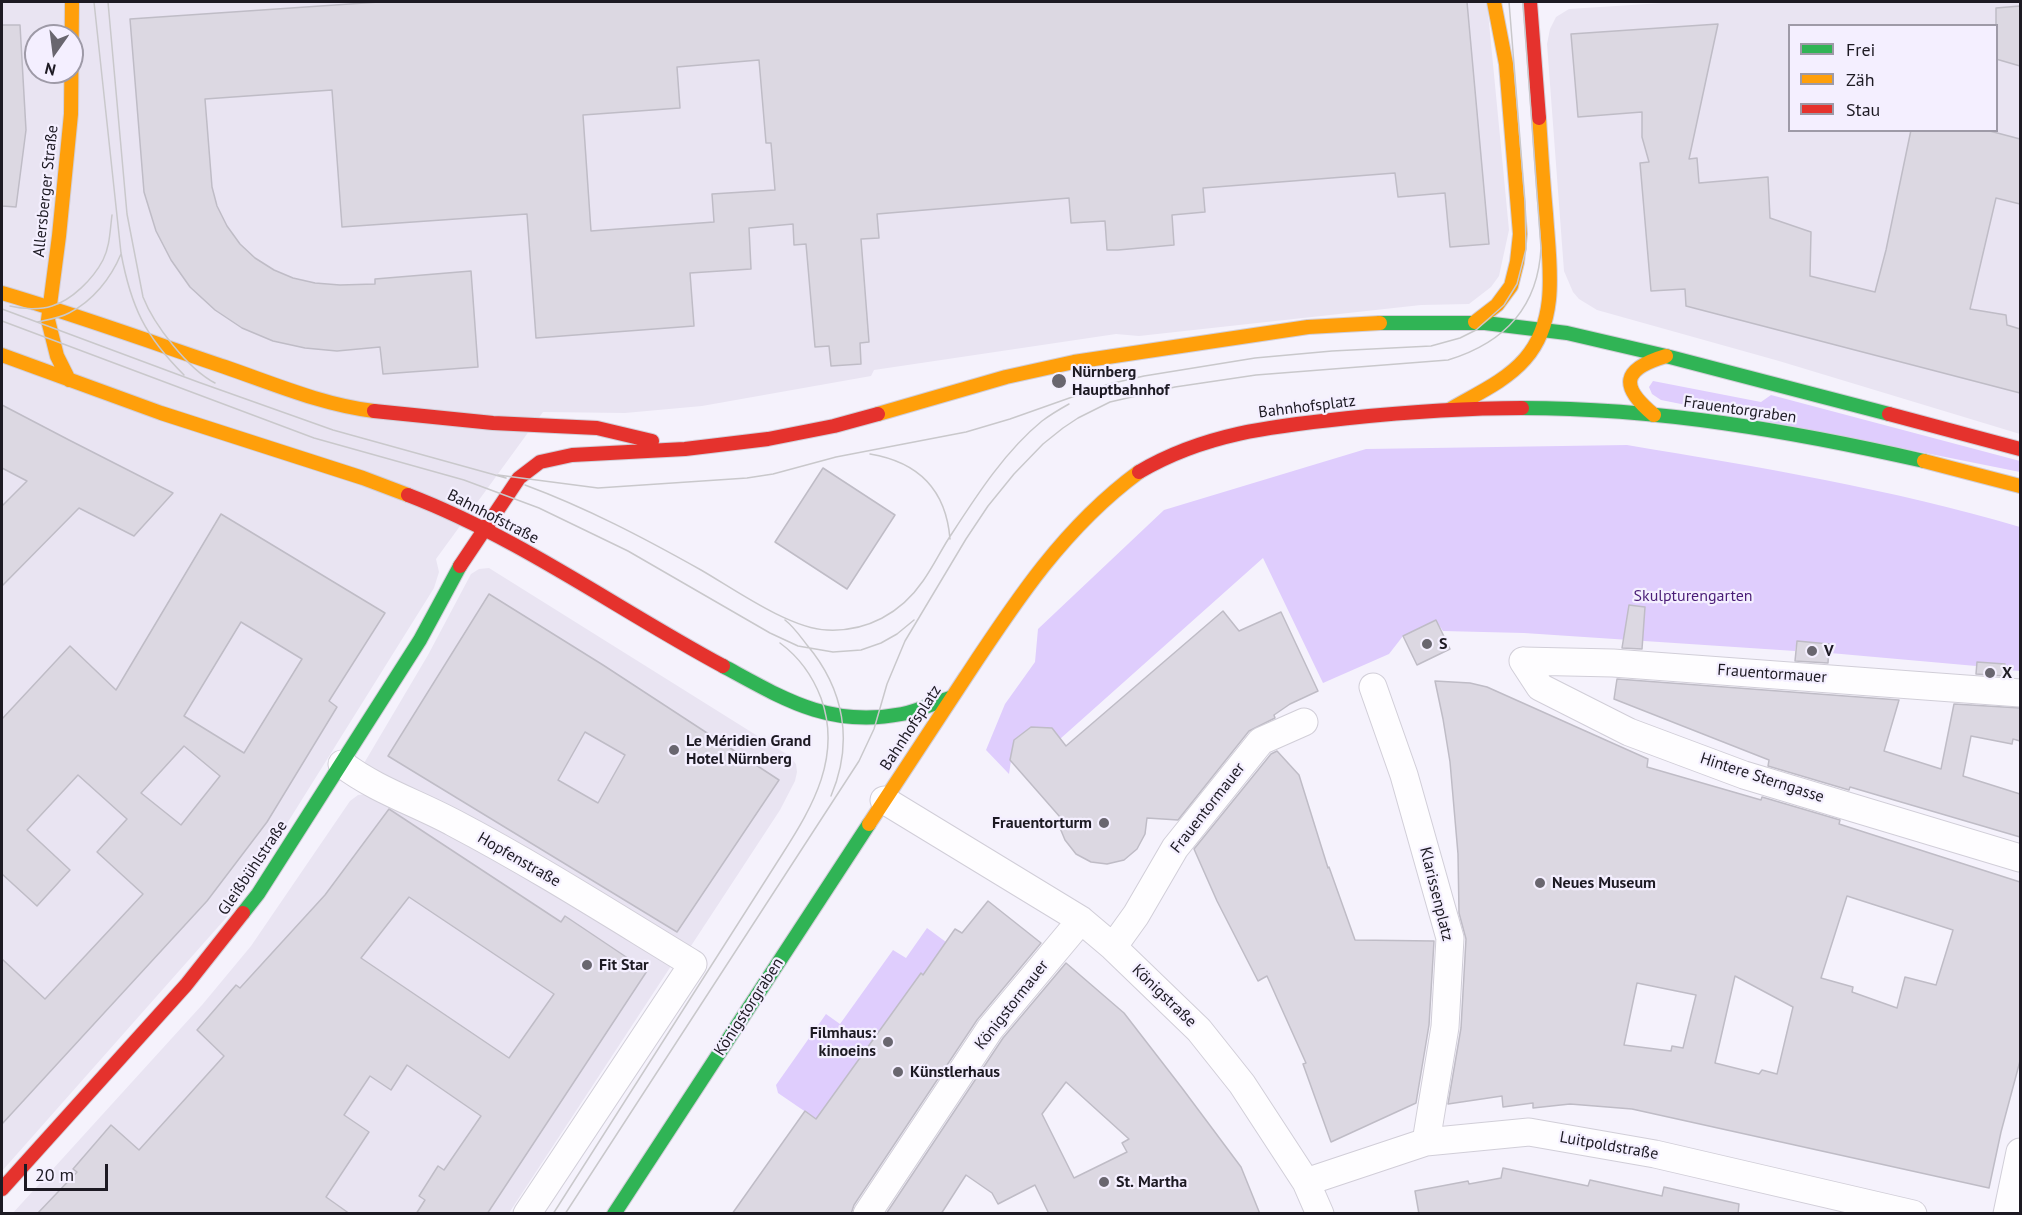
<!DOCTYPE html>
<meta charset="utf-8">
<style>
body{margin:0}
#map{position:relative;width:2022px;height:1215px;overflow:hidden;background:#f5f2fc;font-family:"PT Sans",sans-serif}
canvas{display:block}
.frame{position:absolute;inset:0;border:3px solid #1d1a23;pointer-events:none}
.legend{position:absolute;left:1788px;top:24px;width:210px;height:108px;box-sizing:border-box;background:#f4efff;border:2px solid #9e9aa7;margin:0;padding:8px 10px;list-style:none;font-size:18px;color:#1d1a23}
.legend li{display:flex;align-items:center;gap:12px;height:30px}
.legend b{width:30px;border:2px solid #9e9aa7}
.north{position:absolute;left:24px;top:24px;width:60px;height:60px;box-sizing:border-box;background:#f4efff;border:2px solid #9e9aa7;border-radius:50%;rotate:194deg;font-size:16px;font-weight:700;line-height:24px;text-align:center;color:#1d1a23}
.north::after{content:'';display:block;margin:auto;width:21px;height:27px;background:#69666f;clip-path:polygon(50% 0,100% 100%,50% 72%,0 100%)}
.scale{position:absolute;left:24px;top:1164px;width:84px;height:27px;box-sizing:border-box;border:3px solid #1d1a23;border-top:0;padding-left:8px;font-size:18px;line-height:21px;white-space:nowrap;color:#1d1a23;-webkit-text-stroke:4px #f4efff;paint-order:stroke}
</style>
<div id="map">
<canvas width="2022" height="1215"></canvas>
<div class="frame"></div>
<ul class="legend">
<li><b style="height:8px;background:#30b455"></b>Frei</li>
<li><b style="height:8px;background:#ff9f0a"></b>Zäh</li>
<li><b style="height:8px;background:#e5322d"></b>Stau</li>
</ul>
<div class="north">N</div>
<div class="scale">20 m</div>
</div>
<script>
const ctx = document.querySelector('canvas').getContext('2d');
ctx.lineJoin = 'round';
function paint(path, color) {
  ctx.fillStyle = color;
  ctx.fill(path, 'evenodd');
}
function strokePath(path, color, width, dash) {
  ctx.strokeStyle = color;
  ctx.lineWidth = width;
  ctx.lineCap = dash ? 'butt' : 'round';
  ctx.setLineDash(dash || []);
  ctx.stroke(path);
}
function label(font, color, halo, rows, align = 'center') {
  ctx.font = font + ' "PT Sans",sans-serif';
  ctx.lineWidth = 4.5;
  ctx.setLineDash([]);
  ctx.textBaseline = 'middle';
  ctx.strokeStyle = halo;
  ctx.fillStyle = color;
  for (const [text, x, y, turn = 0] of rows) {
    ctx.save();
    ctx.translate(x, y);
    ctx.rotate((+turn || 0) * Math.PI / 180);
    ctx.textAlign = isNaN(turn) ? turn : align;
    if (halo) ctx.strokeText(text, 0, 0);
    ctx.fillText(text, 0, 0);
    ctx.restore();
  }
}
const built = new Path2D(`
 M2,2H1487L1509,230L1499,276L1491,287L1469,304L1421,305L1139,336L1116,334L874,370L871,376L702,406L625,413L543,412L436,559L439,572L434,588L233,910L2,1171ZM36,36H72V72H36Z
 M1678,2H2020V434L1779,361L1597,310L1579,299L1573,292L1564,271L1547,44L1550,29L1556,17L1569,9ZM1790,26H1996V130H1790Z
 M489,568L788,755L796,764L797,772L795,781L780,810L689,949L360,770L428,655L471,574L479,569Z
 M366,794L425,816L673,963L509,1213L12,1214L202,1005L251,946L350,801L358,795Z`);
const green = new Path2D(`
 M1653,381L1761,402L1771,395L2020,461V472L1661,400L1652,394L1649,387Z
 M1627,445C1759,467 1892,489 2020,527V671L2007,670L2005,664L1978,662L1976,666L1830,653L1829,644L1797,641L1795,651L1524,633L1443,631L1436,621L1403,636L1389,654L1323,683L1263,558L1060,739L1052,728L1031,727L1014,740L1009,774L986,750L1005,704L1035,662L1038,629L1164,510L1366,449Z
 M927,928L946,942L923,975L921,973L816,1119L778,1093L776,1085L826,1014L840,1024L893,950L906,958Z`);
const building = new Path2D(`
 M379,2H1467L1489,244L1450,247L1445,193L1398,197L1395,173L1203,188L1205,212L1172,215L1174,245L1118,250H1107L1105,221L1071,223L1069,198L877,214L879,238L861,239L869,342L860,343L861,364L831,366L829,346L815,347L806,244L794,245L793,224L749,228L751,269L690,273L694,326L536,338L527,214L342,227L332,90L205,99L212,187L217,206L227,226L240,244L255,258L274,270L293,278L315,283L340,285L375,284V279L471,271L478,367L383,374L380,347L337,351L305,348L273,341L242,328L215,310L190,287L171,260L156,231L144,192L130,19ZM759,60L766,143H771L775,190L712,194L714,222L591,231L583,115L680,108L677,67Z
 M2020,6V66L1996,59V8Z
 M1718,24L1689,159L1697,158L1699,183L1768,177L1770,218L1811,232L1810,276L1875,292L1886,250L1911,130H1986L2020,139V204L1996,198L1970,309L2006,315L2007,325L2020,329V393L1686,306L1685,289L1651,291L1640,163L1649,162L1642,137V112L1578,117L1571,34Z
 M2,25H20L26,130L16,207L2,206Z
 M2,405L69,440L173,493L134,536L79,508L2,586V506L27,481L2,468Z
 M823,468L895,515L847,589L775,542Z
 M221,514L385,613L329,701L337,707L267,822L207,901L2,1124V959L45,999L143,894L97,852L127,819L78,775L27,830L70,870L37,906L2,874V719L70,646L116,690ZM241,622L302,659L244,753L184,716ZM184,746L220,776L181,825L141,793Z
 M489,594L603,665L779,780L677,932L388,756ZM585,732L625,755L598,803L558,780Z
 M1629,605L1645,607L1642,649L1622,648Z
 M1223,611L1239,631L1281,612L1318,691L1290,704L1274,715L1275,718L1249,731L1178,820L1147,818L1145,834L1137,849L1124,860L1107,864L1091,862L1076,854L1065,840L1060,828V817L1010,760L1014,740L1031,727L1052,728L1066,746Z
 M1436,620L1450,649L1417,665L1403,636Z
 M1797,641L1829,644L1828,663L1795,661Z
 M1977,662L2005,664L2004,676L1976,674Z
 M1617,679L1899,700L1884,751L1941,769L1954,704L2020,708V741L2013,739L2012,744L1971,736L1963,776L2020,794V837L1850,787L1849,790L1768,766L1769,760L1614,699Z
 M1435,681L1470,683L1487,687L1648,759L1647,767L1761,800L1762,797L1840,820L1839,824L2020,882V1061L2001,1132L1989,1188L1632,1109L1570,1104L1533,1108V1103L1503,1107L1502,1096L1448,1104L1461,1028L1466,939L1459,913L1458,854L1450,762L1443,719ZM1847,896L1953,930L1936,985L1905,977L1897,1008L1852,992L1853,987L1821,978ZM1735,976L1793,1007L1777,1074L1762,1070L1759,1074L1715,1063ZM1637,983L1696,995L1683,1048L1672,1046L1671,1051L1624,1045Z
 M1277,751L1299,775L1328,868L1329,867L1355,940L1434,941L1429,1025L1416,1103L1331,1142L1303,1064L1306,1063L1267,976L1258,981L1217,901L1194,849L1271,754Z
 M389,809L561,922L565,916L647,971L487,1214H416L425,1200L419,1196L438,1166L444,1170L481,1116L407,1065L391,1090L370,1076L344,1115L369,1132L326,1197L350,1214H37L77,1172L73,1169L111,1125L139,1150L224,1056L197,1030L236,985L240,988L325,895ZM409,897L554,994L509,1058L361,958Z
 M988,901L1041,943L977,1020L854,1205L851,1214H732L805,1111L816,1119L921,973L923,975L955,929L962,933Z
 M1066,963L1124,1013L1182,1088L1241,1167L1260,1214H1049L1035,1185L998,1204L992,1193L966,1175L941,1214H886L1003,1038ZM1066,1082L1129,1139L1122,1143L1127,1152L1074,1178L1042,1114Z
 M1503,1168L1588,1186L1590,1180L1662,1196L1664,1187L1739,1204L1738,1214H1419L1415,1191L1468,1181L1469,1184L1501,1178Z`);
const street = new Path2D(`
 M1523,661L1540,687L1629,732L1744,775L2020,858
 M1523,661L1613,663L2020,693
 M1373,687L1404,775L1450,938L1445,1027L1426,1142
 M342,764C376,790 417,803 454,823C536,866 614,916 693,964L527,1214
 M884,800L1081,920L1113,947L1199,1030L1242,1084L1306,1182L1320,1214
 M1113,947L1136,915L1175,848L1261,741L1304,722
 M1306,1182L1426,1142L1529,1132L1655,1154L1913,1214
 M867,1214L990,1029L1081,920
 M2007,1214L2020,1152`);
const fast = new Path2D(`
 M1380,323H1485L1567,333L1666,356L1889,414
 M1522,408C1658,408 1792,431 1924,461
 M723,666C784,699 829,728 902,714C918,711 934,703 950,698
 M243,913L258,894L420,640L460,566
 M614,1214L869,824`);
const slow = new Path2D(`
 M2,293C77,315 151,342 225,367C274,384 323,405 374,411
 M1475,322L1497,305L1511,286L1517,262L1520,234L1506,64L1494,2
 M2,355L161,413L363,478L408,495
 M69,380L57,356L48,320L59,236L71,114L72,2
 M1449,410C1474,395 1505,382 1525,359C1560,319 1549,262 1546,214C1543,182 1541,150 1539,118
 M878,414L1006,377L1074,362L1308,327L1380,323
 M1654,415C1619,386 1622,369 1666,356
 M1924,461L2020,486
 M869,824C901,775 933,726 965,678C1015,602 1064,527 1139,472`);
const jam = new Path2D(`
 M1530,2L1539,118
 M374,411L493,423L597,428L652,441
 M1889,414L2020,449
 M1139,472C1205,433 1274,426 1349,418C1407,412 1464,408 1522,408
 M408,495C520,538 617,609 723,666
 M460,566L519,478L540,462L572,455L685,449L768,439L834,426L878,414
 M2,1189L186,985L243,913`);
const tram = new Path2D(`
 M94,2L121,253C131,307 145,336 184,375
 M108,2L127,214L143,297C154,325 188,369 215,383
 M10,306C22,309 40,310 52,306C72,300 93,279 103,260C110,246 110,230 112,215
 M2,309L198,382L333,430L506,478
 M2,321L314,438L464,480L539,508L628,551L770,633L798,646L833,652L861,650L881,643L897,634L914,620
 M37,322C47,320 60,318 69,313C93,301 111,278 121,254
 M870,454C918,462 946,490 950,539
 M498,475L598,488L747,478L773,474L836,457L966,432L1010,419L1109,384L1144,376L1255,358L1332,351L1431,346L1460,338L1476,330L1504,305L1517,284L1526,249L1525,202L1509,2
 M525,485C587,508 644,538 701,570C734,589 790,629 827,630C867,632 901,613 923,581C933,567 940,552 949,538C975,498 1004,452 1042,421C1050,415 1060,409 1069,404
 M785,620C794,627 800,636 807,645C844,689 854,742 831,796
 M553,1214L783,853C813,806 842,756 821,698C813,677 799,657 780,643
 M565,1214L859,761L874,729L887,684L905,641L966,539L988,506L1014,474L1043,444L1063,428L1078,418L1110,402L1175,387L1256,375L1448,360C1504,343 1538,308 1541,248L1523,2`);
const markers = [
 [1059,381,8,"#69666f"],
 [1427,644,6,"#69666f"],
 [1812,651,6,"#69666f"],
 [1990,673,6,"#69666f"],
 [674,750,6,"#69666f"],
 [1104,823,6,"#69666f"],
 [1540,883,6,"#69666f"],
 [587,965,6,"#69666f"],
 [888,1042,6,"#69666f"],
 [898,1072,6,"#69666f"],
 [1104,1182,6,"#69666f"]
];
const streetNames = [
 ["Allersberger Straße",46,191,-84],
 ["Bahnhofsplatz",1307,407,-7],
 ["Frauentorgraben",1740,410,8],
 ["Bahnhofstraße",493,517,27],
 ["Frauentormauer",1772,674,4],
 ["Bahnhofsplatz",911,728,-57],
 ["Hintere Sterngasse",1762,778,18],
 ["Frauentormauer",1208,808,-52],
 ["Hopfenstraße",519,860,30],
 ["Gleißbühlstraße",253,868,-56],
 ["Klarissenplatz",1436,894,76],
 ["Königstraße",1164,996,44],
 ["Königstormauer",1012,1005,-52],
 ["Königstorgraben",749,1007,-57],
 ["Luitpoldstraße",1609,1146,10]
];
const poiNames = [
 ["Nürnberg",1072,372],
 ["Hauptbahnhof",1072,390],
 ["S",1439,644],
 ["V",1824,651],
 ["X",2002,673],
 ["Le Méridien Grand",686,741],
 ["Hotel Nürnberg",686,759],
 ["Frauentorturm",1092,823,"right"],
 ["Neues Museum",1552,883],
 ["Fit Star",599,965],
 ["Filmhaus:",876,1033,"right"],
 ["kinoeins",876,1051,"right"],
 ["Künstlerhaus",910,1072],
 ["St. Martha",1116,1182]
];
const parkNames = [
 ["Skulpturengarten",1693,596]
];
paint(built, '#e9e4f2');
paint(green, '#dfcdfd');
paint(building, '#dcd8e2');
strokePath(building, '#bfbcc6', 1.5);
strokePath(street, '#d1ced8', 29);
strokePath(fast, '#d1ced8', 16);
strokePath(slow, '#d1ced8', 16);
strokePath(jam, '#d1ced8', 16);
strokePath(street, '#fefdff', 27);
strokePath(fast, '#30b455', 14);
strokePath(slow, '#ff9f0a', 14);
strokePath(jam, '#e5322d', 14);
strokePath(tram, '#c9c8cb', 1.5);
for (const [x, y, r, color] of markers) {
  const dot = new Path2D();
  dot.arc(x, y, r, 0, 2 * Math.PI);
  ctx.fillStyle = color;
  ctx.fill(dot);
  strokePath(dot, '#f4efff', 2);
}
label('16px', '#1d1a23', '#f4efff', streetNames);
label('bold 16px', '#1d1a23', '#f4efff', poiNames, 'left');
label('16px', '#4a1d77', '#f4efff', parkNames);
</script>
